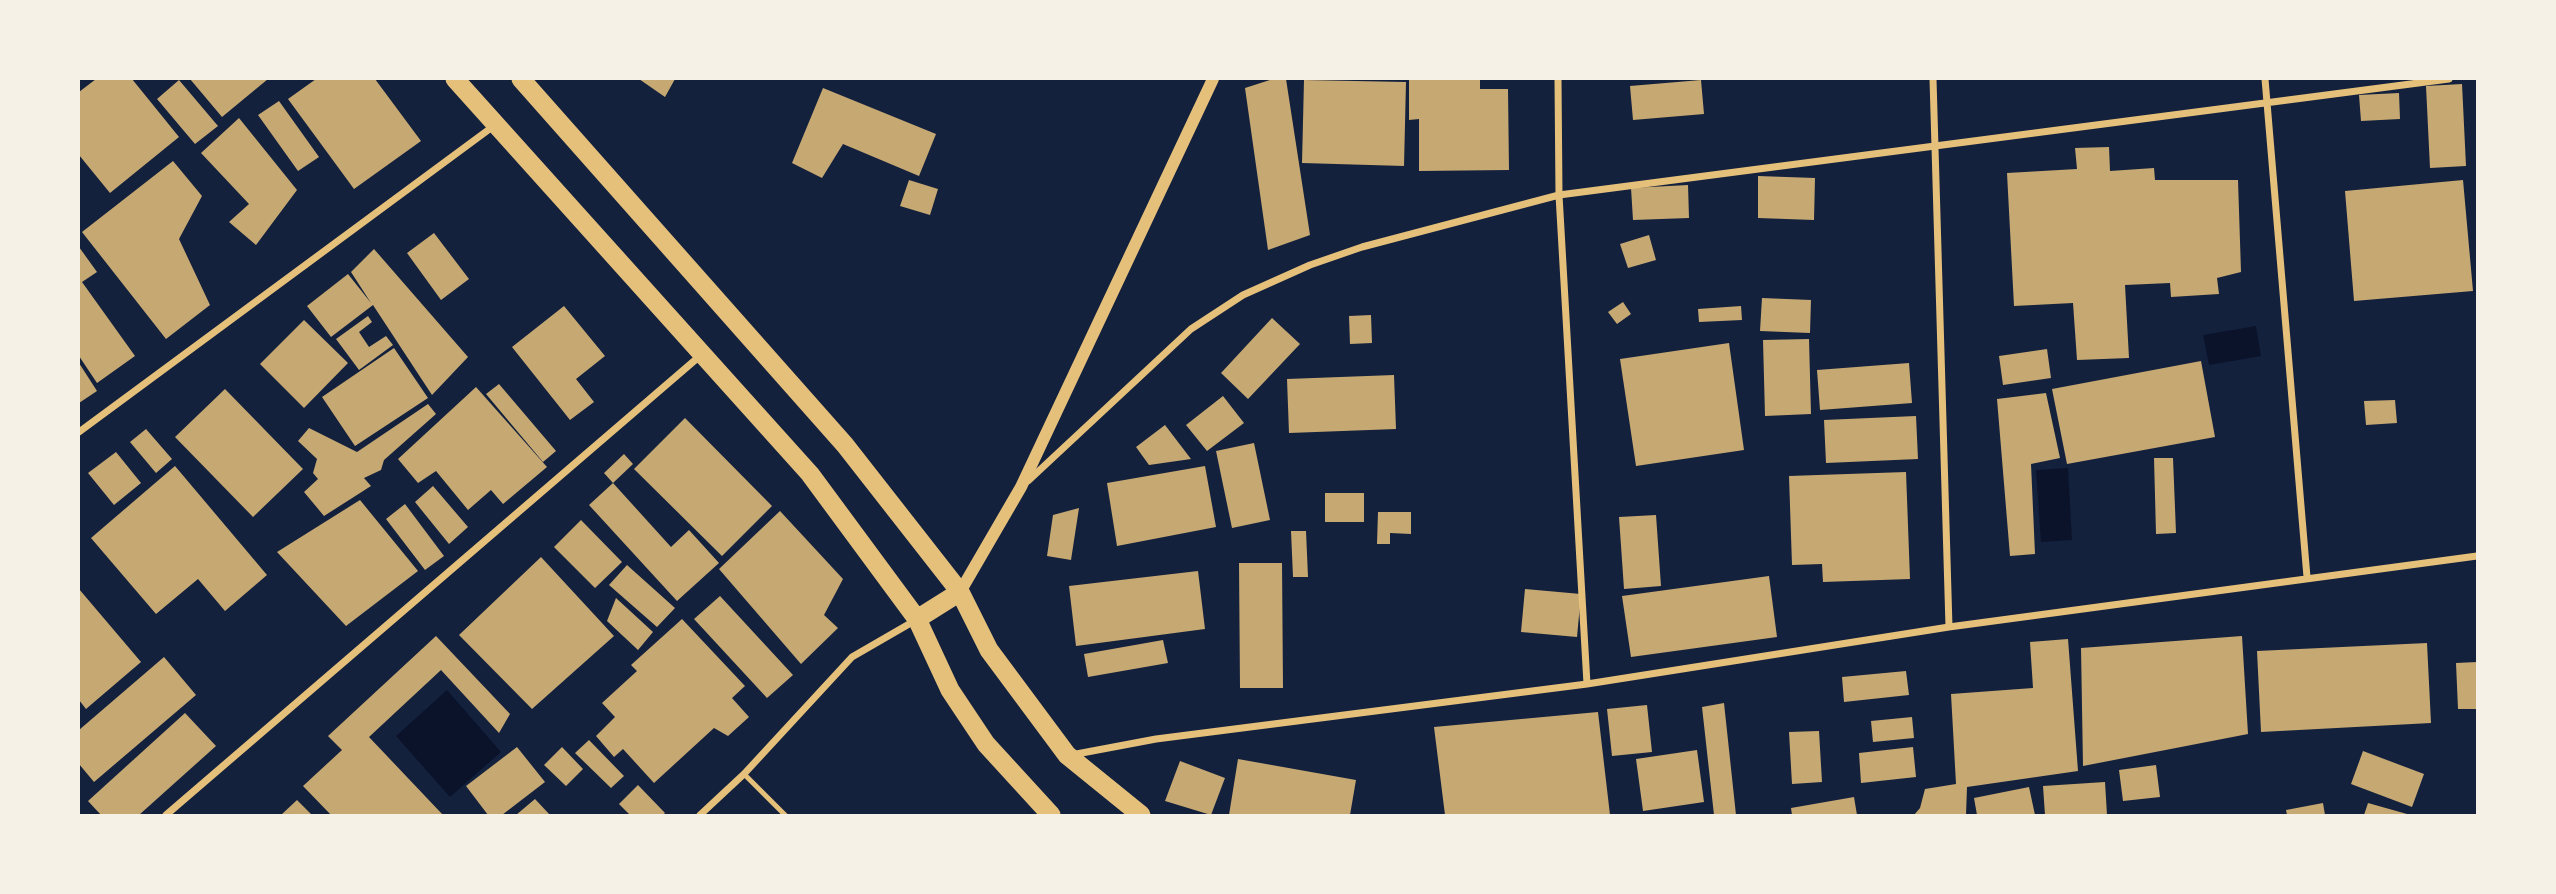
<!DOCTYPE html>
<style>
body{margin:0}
#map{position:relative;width:2556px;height:894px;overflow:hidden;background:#14213d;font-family:Arial,sans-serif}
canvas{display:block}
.frame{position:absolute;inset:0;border:80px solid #f6f1e7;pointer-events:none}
</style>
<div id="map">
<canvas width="2556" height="894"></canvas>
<div class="frame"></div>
</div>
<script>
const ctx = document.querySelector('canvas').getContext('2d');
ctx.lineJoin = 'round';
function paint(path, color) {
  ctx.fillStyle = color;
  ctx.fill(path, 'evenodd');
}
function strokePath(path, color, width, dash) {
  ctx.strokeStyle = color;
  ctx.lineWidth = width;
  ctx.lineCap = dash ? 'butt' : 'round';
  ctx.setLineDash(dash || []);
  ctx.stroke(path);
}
const water = new Path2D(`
 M2256,326L2261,356L2209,365L2203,335Z
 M2068,468L2072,540L2041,542L2036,470Z
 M447,690L501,752L450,797L396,736Z`);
const building = new Path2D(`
 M96,79H132L179,137L110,193L79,155V92Z
 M190,79H268L222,117Z
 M316,79H375L421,141L354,189L288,99Z
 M639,79H675L665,97Z
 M1273,79H1286L1310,235L1268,250L1245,88Z
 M1409,79H1480V89H1508L1509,170L1419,171V119L1409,120Z
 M179,80L218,126L195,144L157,99Z
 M1304,80L1406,82L1404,166L1302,163Z
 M1701,80L1704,114L1633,120L1630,86Z
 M2462,84L2466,166L2430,168L2426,86Z
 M823,88L936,134L919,176L843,144L822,178L792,163Z
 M2399,93L2400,119L2361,121L2359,95Z
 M279,101L319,157L298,171L258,115Z
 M239,118L297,190L256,245L229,222L249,204L201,153Z
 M2109,147L2110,171L2154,168L2155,180H2238L2241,272L2217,278L2219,294L2171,297L2170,283L2125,285L2129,358L2077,360L2073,303L2014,306L2007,173L2077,169L2075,148Z
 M173,161L202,196L179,239L210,305L166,339L82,232Z
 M1758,176L1815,178L1814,220L1758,218Z
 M909,180L938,189L930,215L900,206Z
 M2463,180L2473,291L2354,301L2345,191Z
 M1688,185L1689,218L1633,220L1631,188Z
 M434,233L469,279L441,300L407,253Z
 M1649,235L1656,260L1628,268L1620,244Z
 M79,247L97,272L82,282L135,356L97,383L79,356Z
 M374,249L468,357L432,395L373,305L331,337L307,306L348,274L371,303L351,272Z
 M1762,298L1811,300L1810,333L1760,331Z
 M1623,302L1631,314L1617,324L1608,312Z
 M564,306L605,356L576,379L594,402L570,420L512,347Z
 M1741,306L1742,320L1699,322L1698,309Z
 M1371,315L1372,343L1350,344L1349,316Z
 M368,316L372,322L359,332L369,347L386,336L393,345L359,370L336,339Z
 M1272,318L1300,344L1248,399L1221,373Z
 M304,320L348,363L304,408L260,364Z
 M1809,339L1811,414L1765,416L1763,340Z
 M1729,343L1744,450L1636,466L1620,359Z
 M394,348L428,398L355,446L322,397Z
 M2047,349L2051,378L2003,385L1999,356Z
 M2201,361L2215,437L2067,464L2052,389Z
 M79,363L97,391L79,403Z
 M1909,363L1912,403L1820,410L1817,370Z
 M1394,375L1396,429L1289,433L1287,379Z
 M499,384L556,451L543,462L486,394Z
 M476,387L547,467L503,504L491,490L468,510L436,471L418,483L398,459Z
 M225,389L303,469L253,517L175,437Z
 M2046,393L2060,458L2031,464L2035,554L2010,556L1997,399Z
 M1223,396L1244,423L1207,451L1186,425Z
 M2395,400L2397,423L2366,425L2364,401Z
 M428,404L436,414L384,460L381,470L364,478L371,486L324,516L304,492L318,479L313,473L317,459L298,441L309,428L357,452Z
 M1916,416L1918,459L1826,463L1824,420Z
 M685,418L772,506L722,556L634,469Z
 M1165,425L1191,459L1149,465L1136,447Z
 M146,429L172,459L156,473L130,442Z
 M1254,443L1270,520L1232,528L1216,451Z
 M116,452L141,483L114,505L88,473Z
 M624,454L633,464L613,483L604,473Z
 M2154,458H2173L2176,533L2156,534Z
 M175,466L267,575L225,611L198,579L156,614L91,538Z
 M1205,466L1216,527L1117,546L1107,483Z
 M1906,472L1910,579L1823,582L1822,564L1792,565L1789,476Z
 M613,483L671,547L689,530L719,563L677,601L589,505Z
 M433,486L468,527L449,544L415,502Z
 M1325,493H1364V522H1325Z
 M360,500L418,571L346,626L277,552Z
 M405,504L444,556L425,570L386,519Z
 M1079,508L1071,560L1047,556L1053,515Z
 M780,511L843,579L824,615L838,628L801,664L719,569Z
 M1378,512H1411V534L1390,533V544H1377Z
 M1656,515L1661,586L1624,589L1619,517Z
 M581,520L622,562L595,588L554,547Z
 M1291,531H1306L1308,577H1293Z
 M541,557L614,636L532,709L459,635Z
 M1239,563H1282L1283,688H1240Z
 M627,565L675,608L657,627L609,585Z
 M1198,571L1205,629L1076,646L1069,586Z
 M1769,576L1777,637L1631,657L1622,596Z
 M79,589L141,662L86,709L79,700Z
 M1525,589L1581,594L1577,637L1521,632Z
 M720,596L793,675L767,698L694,619Z
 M616,598L653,632L638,650L607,621Z
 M682,619L745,686L732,698L749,717L728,736L714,728L654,783L623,749L614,757L596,736L615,717L602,703L637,671L631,665Z
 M436,636L510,714L499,733L441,670L369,737L443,815H331L303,786L342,750L328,736Z
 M2242,636L2248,734L2083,766L2081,648Z
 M2068,639L2078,771L1967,787L1966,815H1914L1920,808L1925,789L1956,784L1951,694L2033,688L2030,642Z
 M1163,640L1168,663L1088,677L1084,654Z
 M2427,643L2431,723L2261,732L2257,651Z
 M164,657L196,695L94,782L79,764V730Z
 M2477,662V709H2458L2456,663Z
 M1906,671L1909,695L1844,702L1842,677Z
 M1724,703L1736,815H1714L1702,707Z
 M1647,705L1652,752L1612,756L1607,709Z
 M1598,712L1610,815H1445L1434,727Z
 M185,713L216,746L139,815H101L88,801Z
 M1912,717L1914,738L1873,742L1871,721Z
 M1819,731L1822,782L1792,784L1789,732Z
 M589,740L624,776L611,788L575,753Z
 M517,747L545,782L502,815H488L466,786Z
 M562,747L583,769L566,786L544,765Z
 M1913,747L1916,777L1861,783L1859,753Z
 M1697,750L1704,802L1643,811L1636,759Z
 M2363,751L2424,774L2412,807L2351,784Z
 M1238,759L1356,780L1350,815H1229Z
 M1180,761L1225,778L1211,815L1165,801Z
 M2156,765L2160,797L2123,801L2119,770Z
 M2105,782L2107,815H2045L2043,786Z
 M638,785L665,813L663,815H630L619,804Z
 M2029,787L2035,815H1977L1974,798Z
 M1854,797L1857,815H1792L1791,808Z
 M535,799L550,815H516Z
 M297,800L312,815H281Z
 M2323,803L2325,815H2287L2286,810Z
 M2368,803L2407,814V815H2364Z`);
const service = new Path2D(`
 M744,774L785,815`);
const minor = new Path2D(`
 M1558,79L1559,195L1587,684
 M1933,79L1949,627
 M2265,79L2307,577
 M79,432L495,125
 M1028,481L1191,329L1243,295L1310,265L1362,247L1559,195L2449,79
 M1071,755L1156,739L1587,684L1949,627L2477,556
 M166,815L701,355
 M700,815L744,774L852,657L916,620`);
const tertiary = new Path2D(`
 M960,592L1021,487L1213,79`);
const trunk = new Path2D(`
 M455,79L810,474L917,619L950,690L986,744L1051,815
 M521,79L845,445L960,592L989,650L1067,755L1141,815
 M917,619L960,592`);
paint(water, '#0b132b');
paint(building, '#c6a872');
strokePath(service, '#e5c07b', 5);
strokePath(minor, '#e5c07b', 7);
strokePath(tertiary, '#e5c07b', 12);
strokePath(trunk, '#e5c07b', 19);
</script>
